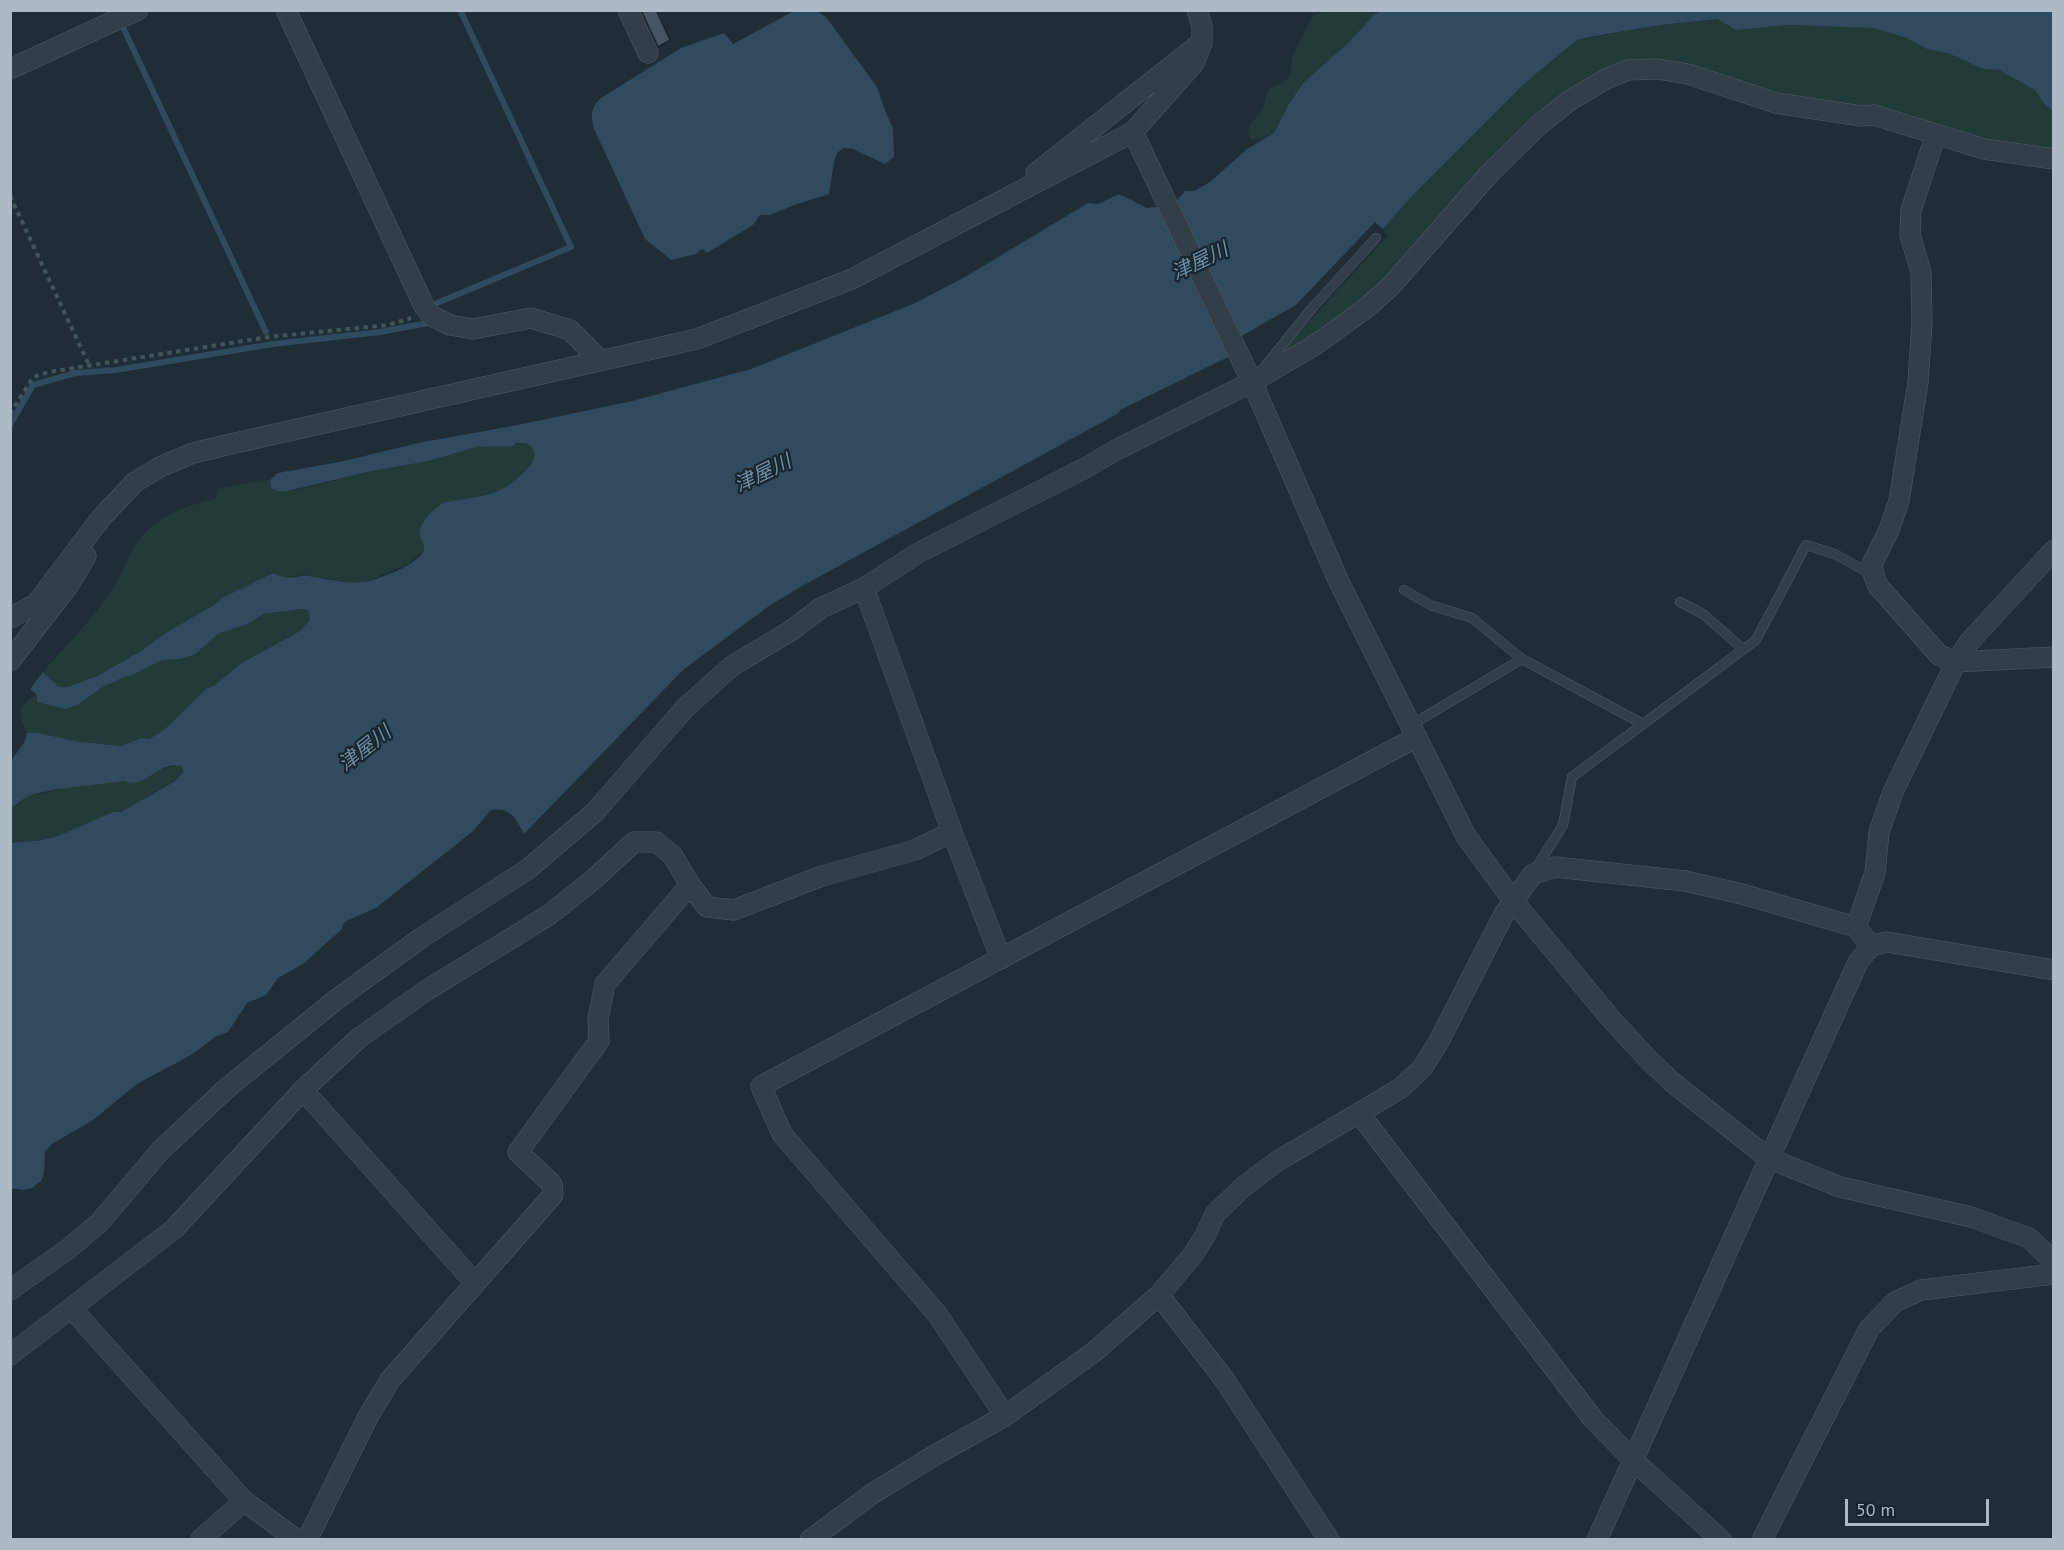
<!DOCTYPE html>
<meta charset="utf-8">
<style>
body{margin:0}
#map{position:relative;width:2064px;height:1550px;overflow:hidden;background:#1f2d37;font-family:"PT Sans",sans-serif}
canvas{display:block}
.frame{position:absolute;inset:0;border:12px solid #adbac5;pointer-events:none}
.scale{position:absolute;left:1845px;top:1499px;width:144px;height:27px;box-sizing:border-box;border:3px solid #adbac5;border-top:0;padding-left:8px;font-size:18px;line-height:21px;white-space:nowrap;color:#adbac5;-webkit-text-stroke:4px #18242c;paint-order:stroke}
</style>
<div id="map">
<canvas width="2064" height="1550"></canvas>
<div class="frame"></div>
<div class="scale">50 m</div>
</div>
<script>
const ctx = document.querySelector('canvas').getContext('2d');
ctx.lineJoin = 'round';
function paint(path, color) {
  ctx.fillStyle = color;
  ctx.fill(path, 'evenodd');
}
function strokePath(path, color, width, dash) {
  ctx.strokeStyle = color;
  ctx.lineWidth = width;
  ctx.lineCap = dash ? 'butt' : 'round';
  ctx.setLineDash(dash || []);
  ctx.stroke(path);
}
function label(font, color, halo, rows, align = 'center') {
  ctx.font = font + ' "PT Sans","Noto Sans JP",sans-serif';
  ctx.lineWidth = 4.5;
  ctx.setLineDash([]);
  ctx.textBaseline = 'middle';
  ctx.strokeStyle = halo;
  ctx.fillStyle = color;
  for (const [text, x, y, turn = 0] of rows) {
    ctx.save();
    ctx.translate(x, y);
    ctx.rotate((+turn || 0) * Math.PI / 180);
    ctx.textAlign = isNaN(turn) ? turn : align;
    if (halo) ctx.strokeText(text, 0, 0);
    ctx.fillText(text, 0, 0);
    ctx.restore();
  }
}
const green = new Path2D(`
 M1326,11H1380L1373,16L1347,44L1304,82L1290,102L1274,133L1262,138L1250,139C1244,120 1258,121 1263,108C1265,101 1266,95 1269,88L1281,84L1290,76L1292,57L1312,17Z
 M1717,19L1736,30L1788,25L1873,28L1907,38L1927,49L1950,54L1983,69L1999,70L2036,90L2046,106L2053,110V151L1989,140L1946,130L1914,116L1887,109L1864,110L1777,92L1685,65L1606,73L1364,301L1281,359L1280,354L1321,308L1388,236L1383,229L1411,197L1525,83L1577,40L1661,25Z
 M525,443L534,449V461L514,483L507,488L474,498L420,535L425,544L424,550L408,564L360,584L306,575L285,577L273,573L222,598L214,605L164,634L141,651L97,676L68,687H59L43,672C66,646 91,620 111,592C120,579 125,564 132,550C149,520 184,505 216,499L217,489L263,480H270L271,488L277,491L296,490L372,471L428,461L477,447Z
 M302,609L309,611L311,620L300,631L240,664L215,685L206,689L164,730L149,739L141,738L121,746L75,741L39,733H27L22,721L20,710L30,698L37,695L38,702L65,709L78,705L101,688L124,677L131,676L162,660L180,659L194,655L218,634L250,623L263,614Z
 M177,765H182L183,772C172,784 160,788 147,796C136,804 128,812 113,813L58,836L42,840L11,843V808L18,805L28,795L42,794L65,787L124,781L134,783L147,778L151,772Z`);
const water = new Path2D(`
 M794,11H817L826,17L877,87L886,113L893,128L894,157L885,164L853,149L843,148L837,153L834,162L829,194L794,205L770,215H760L753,225L707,253L703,249L700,250L696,254L671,260L645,239L594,129C591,115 590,108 601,98L681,48L724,33L733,44Z
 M1380,11H2053V110L2046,106L2035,90L1999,70L1983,69L1950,54L1927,49L1907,38L1873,28L1788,25L1736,30L1717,19L1661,25L1590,37L1577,40L1525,83L1411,197L1383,229L1375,222L1296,305L1238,338L1230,356L1120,410L1119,413L802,586L769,606L683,670L524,834C516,819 511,807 491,810L472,832L376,908L346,921L343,924L342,929L303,964L278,978L266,995L247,1003L228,1032L215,1037L191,1055L137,1084L93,1120L52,1144L45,1152L44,1173L41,1181L32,1188L23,1190L10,1188L11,843L42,840L58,836L113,812H121L175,781L183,772L182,766C161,761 148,783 133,783C130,783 127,782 124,781L51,790C43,793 33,793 27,797C21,800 17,805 11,808V761L25,741L27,733H39L75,741L121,746L141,738L149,739L164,730L206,689L215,685L240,664L300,631L310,620L309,611L302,609L263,614L250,623L218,634L194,655L180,659L162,660L131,676L124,677L101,688L78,705L65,709L37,702V695L30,689L43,672L59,687H68L97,676L141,651L164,634L214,605L222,598L273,573C277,574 281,577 286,577C294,579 300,575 308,576C332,579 353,587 376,579C390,574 415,565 423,552C427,544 421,542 420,535C418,523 434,508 444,503C452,500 462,500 471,498C496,494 509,488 527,469C533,462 538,455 531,446L525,443H516L513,446L477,447L428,461L372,471L287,491H277L271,488L270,480L278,473L344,461L418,443L518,425L632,401L751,369L913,304L965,277L1088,203L1098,204L1119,194L1147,208L1173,205L1185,191H1194L1210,182L1247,149L1274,133L1290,102L1304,82L1347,44L1373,16Z`);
const stream = new Path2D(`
 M121,23L266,332
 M437,303L571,247L460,10
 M10,425L33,385L75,373L116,370L273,344L380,332L428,323`);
const building = new Path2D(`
 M641,10H656L670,40L658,47Z`);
const path = new Path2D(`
 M10,196L89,365
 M10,414L33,377L49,372L268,337L388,325L411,318`);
const lane = new Path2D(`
 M1263,369L1313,307L1376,238
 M1404,590L1430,605L1472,618L1522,659L1643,724
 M1680,602L1703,614L1743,649
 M1411,725L1522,659
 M1535,870L1563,825L1572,777L1756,640L1806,545L1835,554L1874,576`);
const street = new Path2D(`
 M286,10L424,306L432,316L450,325L473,329L531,318L570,330L600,360
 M628,10L648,53
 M10,69L138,10
 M1133,132L1252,382L1339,582L1466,836L1514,902L1611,1019L1647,1058L1672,1082L1768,1158L1840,1187L1971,1217L2029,1238L2049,1257L2054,1266
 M1936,134L1911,210L1910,235L1921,272L1922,323L1918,382L1899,501L1889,530L1872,564L1874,576L1878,586L1939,655L1956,662L2054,657
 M1036,173L1197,46
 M864,588L952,832L1001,959
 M10,618L36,604L101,518L135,482L162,466L193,453L231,444L697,339L852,279L1133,132L1194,63L1202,43V26L1197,10
 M10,661L68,586L86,556
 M1856,927L1875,873L1879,832L1893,792L1956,662L1970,641L2054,550
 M303,1090L475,1283
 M1359,1113L1593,1419L1632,1459L1721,1540
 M10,1290L68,1249L100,1222L161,1150L227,1088L337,999L421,938L528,869L595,812L685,708L732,666L789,632L821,608L864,588L918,553L1087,467L1116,450L1252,382L1315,345L1365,309L1390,287L1490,173L1539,125L1569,101L1606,79L1628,70L1657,69L1688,74L1776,103L1861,116L1874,115L1984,149L2054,159
 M1159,1295L1224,1379L1329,1540
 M72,1309L244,1501L297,1540
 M10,1355L174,1229L303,1090L359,1038L424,992L549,915L594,879L634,842H656L673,856L690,885L707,907L734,910L822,876L915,850L952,832
 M1005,1416L937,1314L782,1134L761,1086L1417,737
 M200,1540L244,1501
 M307,1540L369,1415L390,1380L553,1195L552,1184L518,1152L599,1041L598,1019L605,984L690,885
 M810,1540L872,1494L930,1458L1005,1416L1094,1352L1159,1295L1192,1256L1205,1236L1215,1214L1243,1187L1276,1162L1401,1088L1423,1067L1438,1043L1504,914L1533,874L1555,867L1685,881L1742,894L1856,927L1871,946
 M1597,1540L1858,962L1871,946L1887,942L2054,970
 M1762,1540L1869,1329L1895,1302L1921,1290L2054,1274`);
const waterNames = [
 ["津屋川",1200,262,-26],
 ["津屋川",763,474,-26],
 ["津屋川",365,749,-38]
];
paint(green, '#223a38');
paint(water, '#304a5e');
strokePath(stream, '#304a5e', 6);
paint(building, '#455562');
strokePath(building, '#1a262e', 1.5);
strokePath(lane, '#505d66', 10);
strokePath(street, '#505d66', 21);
strokePath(path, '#405756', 4, [4.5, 4.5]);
strokePath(lane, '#333f48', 9);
strokePath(street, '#333f48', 20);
label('italic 20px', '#6c91aa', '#18242c', waterNames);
</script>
